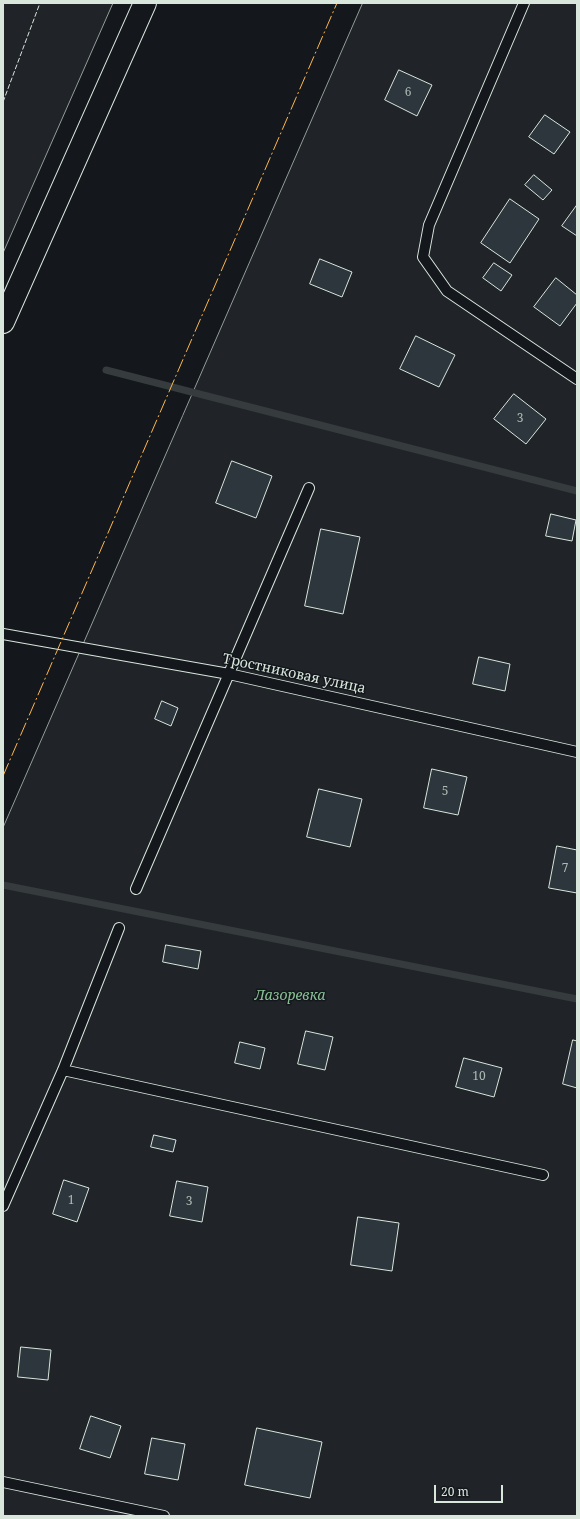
<!DOCTYPE html>
<meta charset="utf-8">
<style>
body{margin:0}
#map{position:relative;width:580px;height:1519px;overflow:hidden;background:#14181c;font-family:"Noto Serif",serif}
canvas{display:block}
.frame{position:absolute;inset:0;border:4px solid #d8e6dc;pointer-events:none}
.scale{position:absolute;left:434px;top:1485px;width:69px;height:18px;box-sizing:border-box;border:2px solid #d8e6dc;border-top:0;padding-left:5px;font-size:12px;line-height:14px;white-space:nowrap;color:#d8e6dc;-webkit-text-stroke:3px #14181c;paint-order:stroke}
</style>
<div id="map">
<canvas width="580" height="1519"></canvas>
<div class="frame"></div>
<div class="scale">20 m</div>
</div>
<script>
const ctx = document.querySelector('canvas').getContext('2d');
ctx.lineJoin = 'round';
function paint(path, color) {
  ctx.fillStyle = color;
  ctx.fill(path, 'evenodd');
}
function strokePath(path, color, width, dash) {
  ctx.strokeStyle = color;
  ctx.lineWidth = width;
  ctx.lineCap = dash ? 'butt' : 'round';
  ctx.setLineDash(dash || []);
  ctx.stroke(path);
}
function label(font, color, halo, rows, align = 'center') {
  ctx.font = font + ' "Noto Serif",serif';
  ctx.lineWidth = 3;
  ctx.setLineDash([]);
  ctx.textBaseline = 'middle';
  ctx.strokeStyle = halo;
  ctx.fillStyle = color;
  for (const [text, x, y, turn = 0] of rows) {
    ctx.save();
    ctx.translate(x, y);
    ctx.rotate((+turn || 0) * Math.PI / 180);
    ctx.textAlign = isNaN(turn) ? turn : align;
    if (halo) ctx.strokeText(text, 0, 0);
    ctx.fillText(text, 0, 0);
    ctx.restore();
  }
}
const green = new Path2D(`
 M3,3H113L3,253Z
 M363,3H577V1516H3V828Z`);
const stream = new Path2D(`
 M106,370L577,491
 M3,885L577,999`);
const building = new Path2D(`
 M399,70L432,85L417,116L385,100Z
 M545,115L570,132L554,154L529,137Z
 M534,175L552,190L543,200L525,185Z
 M510,199L539,219L510,263L481,243Z
 M577,205V236L562,226Z
 M320,259L352,272L342,297L310,284Z
 M494,263L512,275L501,291L483,278Z
 M556,278L577,295V303L560,326L534,307Z
 M416,336L455,355L439,387L400,369Z
 M514,394L546,419L526,444L494,419Z
 M232,461L272,476L256,518L216,503Z
 M551,514L576,520L572,541L546,536Z
 M321,529L360,537L343,614L305,606Z
 M479,657L510,664L505,691L473,684Z
 M162,701L178,708L171,726L155,719Z
 M432,769L467,777L458,815L424,808Z
 M319,789L362,799L350,847L307,837Z
 M557,846L577,850V893L549,888Z
 M166,945L201,951L198,969L163,962Z
 M306,1031L333,1037L325,1070L298,1064Z
 M573,1040L577,1041V1088L563,1084Z
 M240,1042L265,1048L260,1069L235,1063Z
 M464,1058L502,1068L494,1097L456,1087Z
 M154,1135L176,1140L173,1152L151,1147Z
 M64,1180L89,1188L77,1222L53,1214Z
 M177,1181L208,1187L202,1222L170,1216Z
 M358,1217L399,1223L392,1271L351,1265Z
 M21,1347L51,1350L48,1380L18,1377Z
 M91,1416L121,1426L110,1458L80,1449Z
 M257,1428L322,1442L310,1498L245,1485Z
 M152,1438L185,1444L178,1480L145,1474Z`);
const lane = new Path2D(`
 M524,3L429,225L423,257L447,291L577,379
 M3,634L229,674L577,752
 M136,889L309,488
 M63,1070L543,1175
 M3,1206L63,1070L119,928
 M3,1482L164,1516`);
const secondary = new Path2D(`
 M3,322L145,3`);
const fence = new Path2D(`
 M3,102L40,3`);
const power = new Path2D(`
 M3,776L337,3`);
const numberNames = [
 ["6",408,93],
 ["3",520,419],
 ["5",445,792],
 ["7",565,869],
 ["10",479,1077],
 ["1",71,1201],
 ["3",189,1202]
];
const streetNames = [
 ["Тростниковая улица",294,674,12]
];
const parkNames = [
 ["Лазоревка",290,996]
];
paint(green, '#202428');
strokePath(green, '#939e99', 1);
strokePath(stream, '#363b3e', 7);
paint(building, '#2c363c');
strokePath(building, '#d8e6dc', 1);
strokePath(lane, '#d8e6dc', 12);
strokePath(secondary, '#d8e6dc', 24);
strokePath(lane, '#14181c', 10);
strokePath(secondary, '#14181c', 22);
strokePath(fence, '#d8e6dc', 1, [5, 2]);
strokePath(power, '#ffb74d', 1, [14, 3, 2, 3]);
label('12px', '#adbab4', null, numberNames);
label('14px', '#d8e6dc', '#14181c', streetNames);
label('italic 14px', '#8ac095', '#14181c', parkNames);
</script>
